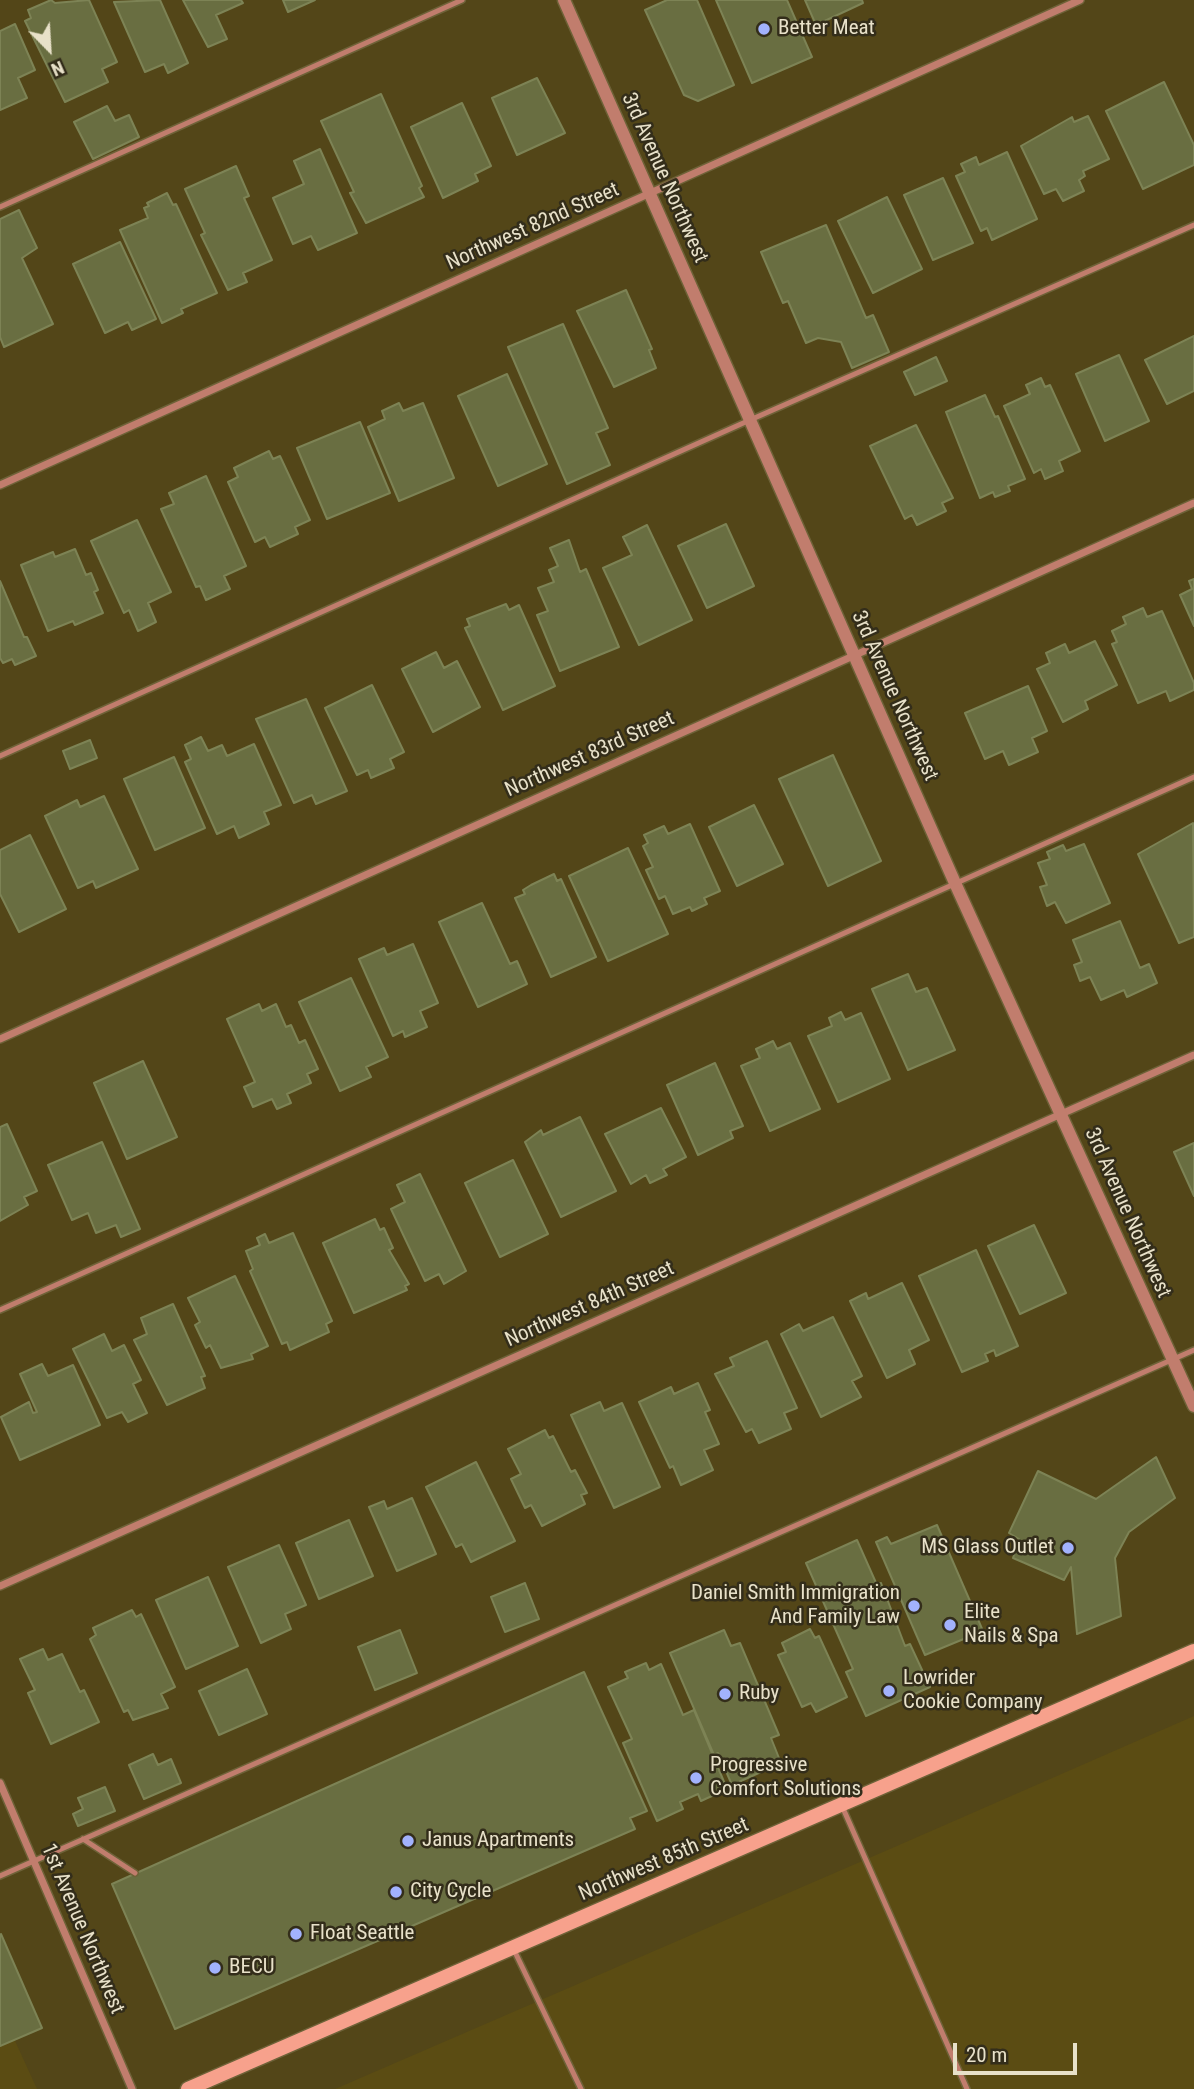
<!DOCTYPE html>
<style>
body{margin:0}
#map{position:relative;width:1194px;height:2089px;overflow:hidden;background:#534618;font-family:"Roboto Condensed",sans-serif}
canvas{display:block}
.north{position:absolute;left:14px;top:14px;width:70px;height:70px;-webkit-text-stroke:5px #332d1a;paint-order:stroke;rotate:156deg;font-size:19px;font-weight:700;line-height:28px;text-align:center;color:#e8e1c9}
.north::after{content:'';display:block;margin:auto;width:24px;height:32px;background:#e8e1c9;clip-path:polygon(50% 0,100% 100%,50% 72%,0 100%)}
.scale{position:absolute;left:953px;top:2043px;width:124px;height:32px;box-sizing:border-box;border:4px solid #e8e1c9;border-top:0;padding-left:9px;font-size:21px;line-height:24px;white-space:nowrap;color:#e8e1c9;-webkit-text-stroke:5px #332d1a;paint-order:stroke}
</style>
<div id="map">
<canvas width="1194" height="2089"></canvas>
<div class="north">N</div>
<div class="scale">20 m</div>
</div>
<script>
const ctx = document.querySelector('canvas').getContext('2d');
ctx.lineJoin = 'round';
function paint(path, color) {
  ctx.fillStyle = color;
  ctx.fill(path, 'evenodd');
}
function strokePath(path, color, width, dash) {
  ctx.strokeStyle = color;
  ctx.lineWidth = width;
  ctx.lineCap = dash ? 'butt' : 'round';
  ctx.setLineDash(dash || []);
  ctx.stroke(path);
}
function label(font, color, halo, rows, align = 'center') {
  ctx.font = font + ' "Roboto Condensed",sans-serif';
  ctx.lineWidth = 5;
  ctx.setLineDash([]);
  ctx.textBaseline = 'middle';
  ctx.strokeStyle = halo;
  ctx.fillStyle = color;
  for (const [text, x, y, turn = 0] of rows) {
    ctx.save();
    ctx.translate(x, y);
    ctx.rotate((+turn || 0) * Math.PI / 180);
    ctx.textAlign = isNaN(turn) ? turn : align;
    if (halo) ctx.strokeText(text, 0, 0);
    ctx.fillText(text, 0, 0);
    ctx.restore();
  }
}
const built = new Path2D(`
 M1194,1716V2089H335L890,1849Z
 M0,2008L37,2089H0Z`);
const building = new Path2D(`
 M51,0L55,3L89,0L117,62L102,69L108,82L65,102L25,21L31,18L28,10Z
 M160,0L188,63L168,73L164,64L145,72L114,2Z
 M183,0H241L243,3L216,15L227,39L208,47Z
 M283,0H315L288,12Z
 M667,0H697L734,85L698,101L684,95L645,10Z
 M716,0H787L812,57L752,83Z
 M805,0H862L863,3L816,25Z
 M15,24L35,70L18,78L27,98L0,110V31Z
 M537,78L565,133L517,155L492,98Z
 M1164,82L1194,145V165L1143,189L1106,111Z
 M381,94L422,186L419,188L424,197L366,223L350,193L354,192L321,121Z
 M462,103L491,166L475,174L478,181L443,198L411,127Z
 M107,106L115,121L129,115L139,137L93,159L74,122Z
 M1088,116L1109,159L1083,171L1085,176L1079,180L1084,191L1063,201L1056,189L1044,194L1021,146L1072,117L1074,122Z
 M320,149L357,233L318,250L311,236L293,244L273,198L304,184L294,161Z
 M1007,152L1037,219L992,240L987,228L981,231L956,176L965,172L961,164L976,157L979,165Z
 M236,166L249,196L244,198L272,260L243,273L247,282L228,290L201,235L205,233L185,189Z
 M943,178L973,243L933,260L904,195Z
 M167,193L173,205L176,204L217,293L181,309L183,313L162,323L120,230L148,218L144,208L149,206L147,203Z
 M887,197L922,269L873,293L838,221Z
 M19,210L37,248L22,258L53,324L4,347L0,337V219Z
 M826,225L866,318L873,315L889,352L852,368L841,342L818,338L806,343L788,301L783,303L761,252Z
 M120,242L156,319L132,330L128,322L105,333L73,264Z
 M626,290L652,349L649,350L656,368L614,387L577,311Z
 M563,324L608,428L596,433L610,465L567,484L508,347Z
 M1194,336V391L1167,404L1145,360Z
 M1119,355L1149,421L1105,441L1076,374Z
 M936,357L947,381L915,395L904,372Z
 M507,374L547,464L498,486L458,396Z
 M1041,378L1045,387L1050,385L1080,451L1059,461L1063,471L1045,479L1041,469L1034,473L1004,406L1030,394L1026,385Z
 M985,395L995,417L998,416L1025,479L1008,486L1010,491L995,497L993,492L980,498L946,412Z
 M399,403L403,411L423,403L454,478L399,501L368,427L385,419L382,411Z
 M360,422L390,493L327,519L297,448Z
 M916,425L953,498L942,503L946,511L917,525L912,515L905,519L870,446Z
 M269,451L273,459L280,456L310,520L295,527L298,534L270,547L265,537L255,542L228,482L238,477L234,468Z
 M206,476L246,566L224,576L230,589L206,600L200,586L196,587L161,509L174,504L169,493Z
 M137,520L171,592L148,603L156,622L138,631L129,610L124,613L91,541Z
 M726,524L754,586L707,608L678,546Z
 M647,525L692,620L639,645L603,568L632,555L623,537Z
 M569,540L580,572L586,569L619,647L560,671L537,615L548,611L538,588L554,582L549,570L558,566L550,548Z
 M75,549L86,575L91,573L98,590L94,592L103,613L75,625L73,621L48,631L21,565L53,552L55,557Z
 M1194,579V626L1180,595L1192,589L1189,581Z
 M0,581L24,637H27L36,656L15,665L12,659L3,663L0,658Z
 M506,604L509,610L519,605L555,686L503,710L465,628L470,626L467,619Z
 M1143,608L1147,617L1162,611L1194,683V690L1170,701L1166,691L1138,703L1112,644L1117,642L1112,631L1126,624L1123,617Z
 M1095,641L1117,685L1085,701L1088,709L1063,722L1037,669L1050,663L1046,653L1065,644L1069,653Z
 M436,652L444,668L457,661L480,707L433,732L402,669Z
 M372,685L404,752L390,759L394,768L371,778L368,770L357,775L325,708Z
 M1028,686L1047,731L1032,738L1038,752L1009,765L1003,751L985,759L965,713Z
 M306,699L347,791L316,804L312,795L294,803L256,719Z
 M201,737L208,751L222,745L227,756L254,744L281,805L264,812L269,824L239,838L234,826L217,834L185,762L191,759L185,745Z
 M90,740L97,758L70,769L63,751Z
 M833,755L881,861L828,886L779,779Z
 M174,757L205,828L155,850L124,779Z
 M104,796L138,869L96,888L93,881L78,888L45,816L77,800L80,807Z
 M754,805L783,864L737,886L709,827Z
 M1193,823L1194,937L1179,943L1138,854Z
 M690,824L720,891L704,898L707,904L692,911L690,907L673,914L665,896L659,899L646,870L653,867L643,846L648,843L644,835L664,826L668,834Z
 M30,835L66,909L19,932L0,894V850Z
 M1084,844L1110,903L1066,923L1055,902L1047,906L1040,887L1047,885L1038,863L1050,859L1047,852L1063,845L1066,851Z
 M628,848L668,934L608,961L569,876Z
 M554,874L557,881L561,879L596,957L551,977L515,898L525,894L523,890L531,885Z
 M482,903L510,964L517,961L527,984L478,1007L439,922Z
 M1120,921L1140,968L1149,964L1157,983L1127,997L1124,990L1101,1000L1090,977L1080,981L1074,965L1082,962L1073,940Z
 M413,944L438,1003L420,1011L427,1027L405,1037L403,1031L393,1036L359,959L384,948L387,955Z
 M908,974L916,992L927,988L955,1050L908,1070L872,989Z
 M351,978L388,1057L366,1067L371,1077L340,1091L299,1002Z
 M259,1004L262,1011L276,1004L286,1027L291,1025L299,1043L305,1040L318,1069L307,1074L311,1083L287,1094L291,1103L277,1109L272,1099L253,1107L244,1087L255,1082L227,1019Z
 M841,1012L845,1020L861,1013L890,1079L838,1102L808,1036L832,1026L829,1018Z
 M773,1041L777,1049L790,1043L820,1109L770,1131L741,1066L760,1058L756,1049Z
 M143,1061L177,1137L127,1159L94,1083Z
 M715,1063L743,1126L730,1131L733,1138L698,1155L667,1085Z
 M661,1108L686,1157L663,1169L667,1175L650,1183L646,1175L631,1184L605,1134Z
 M580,1117L616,1191L561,1217L525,1142L541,1130L543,1135Z
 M7,1124L37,1191L24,1197L28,1205L0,1221V1127Z
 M102,1142L140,1229L121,1237L116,1225L96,1233L88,1213L72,1220L48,1165Z
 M1194,1143V1196L1174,1152Z
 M513,1160L548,1234L500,1257L465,1183Z
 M420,1174L466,1271L444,1284L439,1274L425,1281L391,1209L405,1202L397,1185Z
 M375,1219L380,1230L384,1228L393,1248L389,1250L409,1284L405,1286L407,1290L354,1313L323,1243Z
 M1034,1225L1066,1293L1020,1314L988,1246Z
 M293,1233L332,1321L326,1324L329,1332L290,1350L287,1342L282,1344L250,1271L253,1269L246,1251L260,1245L257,1238L265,1234L269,1243Z
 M976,1250L1018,1346L996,1356L994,1350L985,1354L988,1361L962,1372L919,1276Z
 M235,1276L268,1346L251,1354L253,1359L221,1368L210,1345L206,1348L195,1325L200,1322L188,1298Z
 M902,1283L929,1340L909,1350L915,1364L887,1378L850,1301L866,1293L868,1299Z
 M173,1304L205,1376L201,1377L205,1388L167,1405L134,1340L147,1334L141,1318Z
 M833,1317L862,1376L852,1381L861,1397L821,1417L781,1334L799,1324L803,1331Z
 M104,1334L112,1351L124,1345L141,1380L133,1384L147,1413L128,1422L122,1412L107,1418L73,1349Z
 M767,1341L797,1408L784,1413L791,1429L759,1443L752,1429L746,1432L715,1374L734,1366L730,1358Z
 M42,1364L48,1376L73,1365L100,1425L20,1460L1,1417L29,1402L33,1413L37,1412L20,1374Z
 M698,1383L710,1410L705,1412L719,1444L704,1450L713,1470L681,1485L673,1466L670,1468L639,1402L671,1387L674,1394Z
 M600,1402L604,1411L622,1403L660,1487L614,1508L571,1415Z
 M545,1430L549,1438L553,1436L571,1472L575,1470L587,1493L581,1495L585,1504L542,1526L531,1505L525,1508L511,1479L521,1474L508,1449Z
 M1156,1457L1175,1498L1129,1532L1115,1558L1121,1616L1077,1634L1071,1567L1064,1580L1013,1558L1019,1539L1009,1533L1038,1471L1096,1499Z
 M476,1462L515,1541L471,1562L462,1544L456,1547L426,1487Z
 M412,1498L436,1554L397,1571L369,1507L384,1501L387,1509Z
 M349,1520L373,1576L319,1599L296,1543Z
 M937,1525L983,1631L925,1655L876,1542L887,1537L891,1544Z
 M857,1540L877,1585L881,1583L905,1646L910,1644L930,1687L866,1716L846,1672L853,1669L806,1563Z
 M279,1545L306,1605L285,1614L291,1629L261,1643L228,1567Z
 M208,1577L238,1646L186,1669L156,1600Z
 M525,1583L539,1619L505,1632L491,1597Z
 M132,1610L136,1617L141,1614L175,1687L161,1694L168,1708L133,1720L128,1710L124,1712L90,1639L96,1635L93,1628Z
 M810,1629L815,1638L819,1636L847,1697L816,1712L811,1703L802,1707L778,1655L786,1652L782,1643Z
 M400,1630L417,1673L375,1690L358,1647Z
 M724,1630L731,1646L740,1643L779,1735L771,1738L781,1763L732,1785L718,1753L714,1755L670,1653Z
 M43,1649L48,1660L62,1654L80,1692L84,1690L99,1722L51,1744L28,1693L35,1690L20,1659Z
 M646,1663L649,1670L661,1664L683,1715L694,1710L727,1789L701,1801L698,1794L680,1802L683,1809L657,1821L623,1743L632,1739L608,1687L628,1678L625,1672Z
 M247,1669L267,1714L219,1735L199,1691Z
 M584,1672L647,1811L630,1818L635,1829L175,2029L112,1884Z
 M153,1754L158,1765L171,1759L181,1783L144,1799L129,1765Z
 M105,1787L115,1811L78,1826L73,1814L83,1809L78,1798Z
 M1,1934L42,2028L0,2046V1935Z`);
const service = new Path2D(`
 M0,207L462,0
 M0,756L750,420L1194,225
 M0,1310L1194,777
 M842,1806L967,2089
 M83,1839L135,1873
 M0,1876L1194,1350
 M514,1950L581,2089`);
const minor = new Path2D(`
 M0,485L1080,0
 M0,1039L1194,503
 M0,1586L1194,1055
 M0,1783L132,2089`);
const tertiary = new Path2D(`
 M564,0L955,883L1194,1406`);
const secondary = new Path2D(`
 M188,2089L1194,1651`);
const markers = [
 [764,29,7,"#a2b2fd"],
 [1068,1548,7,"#a2b2fd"],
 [914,1606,7,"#a2b2fd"],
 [950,1625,7,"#a2b2fd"],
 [889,1691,7,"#a2b2fd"],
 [725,1694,7,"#a2b2fd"],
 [696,1778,7,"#a2b2fd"],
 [408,1841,7,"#a2b2fd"],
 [396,1892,7,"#a2b2fd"],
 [296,1934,7,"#a2b2fd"],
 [215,1968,7,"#a2b2fd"]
];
const poiNames = [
 ["Better Meat",778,29],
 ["MS Glass Outlet",1054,1548,"right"],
 ["Daniel Smith Immigration",900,1594,"right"],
 ["And Family Law",900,1618,"right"],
 ["Elite",964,1613],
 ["Nails & Spa",964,1637],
 ["Lowrider",903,1679],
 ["Cookie Company",903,1703],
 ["Ruby",739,1694],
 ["Progressive",710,1766],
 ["Comfort Solutions",710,1790],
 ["Janus Apartments",422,1841],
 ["City Cycle",410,1892],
 ["Float Seattle",310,1934],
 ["BECU",229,1968]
];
const streetNames = [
 ["3rd Avenue Northwest",664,178,66],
 ["Northwest 82nd Street",533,227,-24],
 ["3rd Avenue Northwest",894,696,66],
 ["Northwest 83rd Street",590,755,-24],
 ["3rd Avenue Northwest",1127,1213,66],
 ["Northwest 84th Street",590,1305,-24],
 ["Northwest 85th Street",664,1860,-23],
 ["1st Avenue Northwest",82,1929,67]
];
paint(built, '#5b4c13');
paint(building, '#696e41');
strokePath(building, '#7d8355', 2);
strokePath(service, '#6e6238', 8);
strokePath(minor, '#6e6238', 10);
strokePath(tertiary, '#6e6238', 15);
strokePath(secondary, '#6e6238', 17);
strokePath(service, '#c17d6d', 5);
strokePath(minor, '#c17d6d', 7);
strokePath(tertiary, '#c17d6d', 12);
strokePath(secondary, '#f7a18c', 14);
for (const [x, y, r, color] of markers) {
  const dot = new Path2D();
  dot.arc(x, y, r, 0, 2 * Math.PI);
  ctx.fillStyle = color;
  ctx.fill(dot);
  strokePath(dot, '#332d1a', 2.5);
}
label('21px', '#e8e1c9', '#332d1a', poiNames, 'left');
label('21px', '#e8e1c9', '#332d1a', streetNames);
</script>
